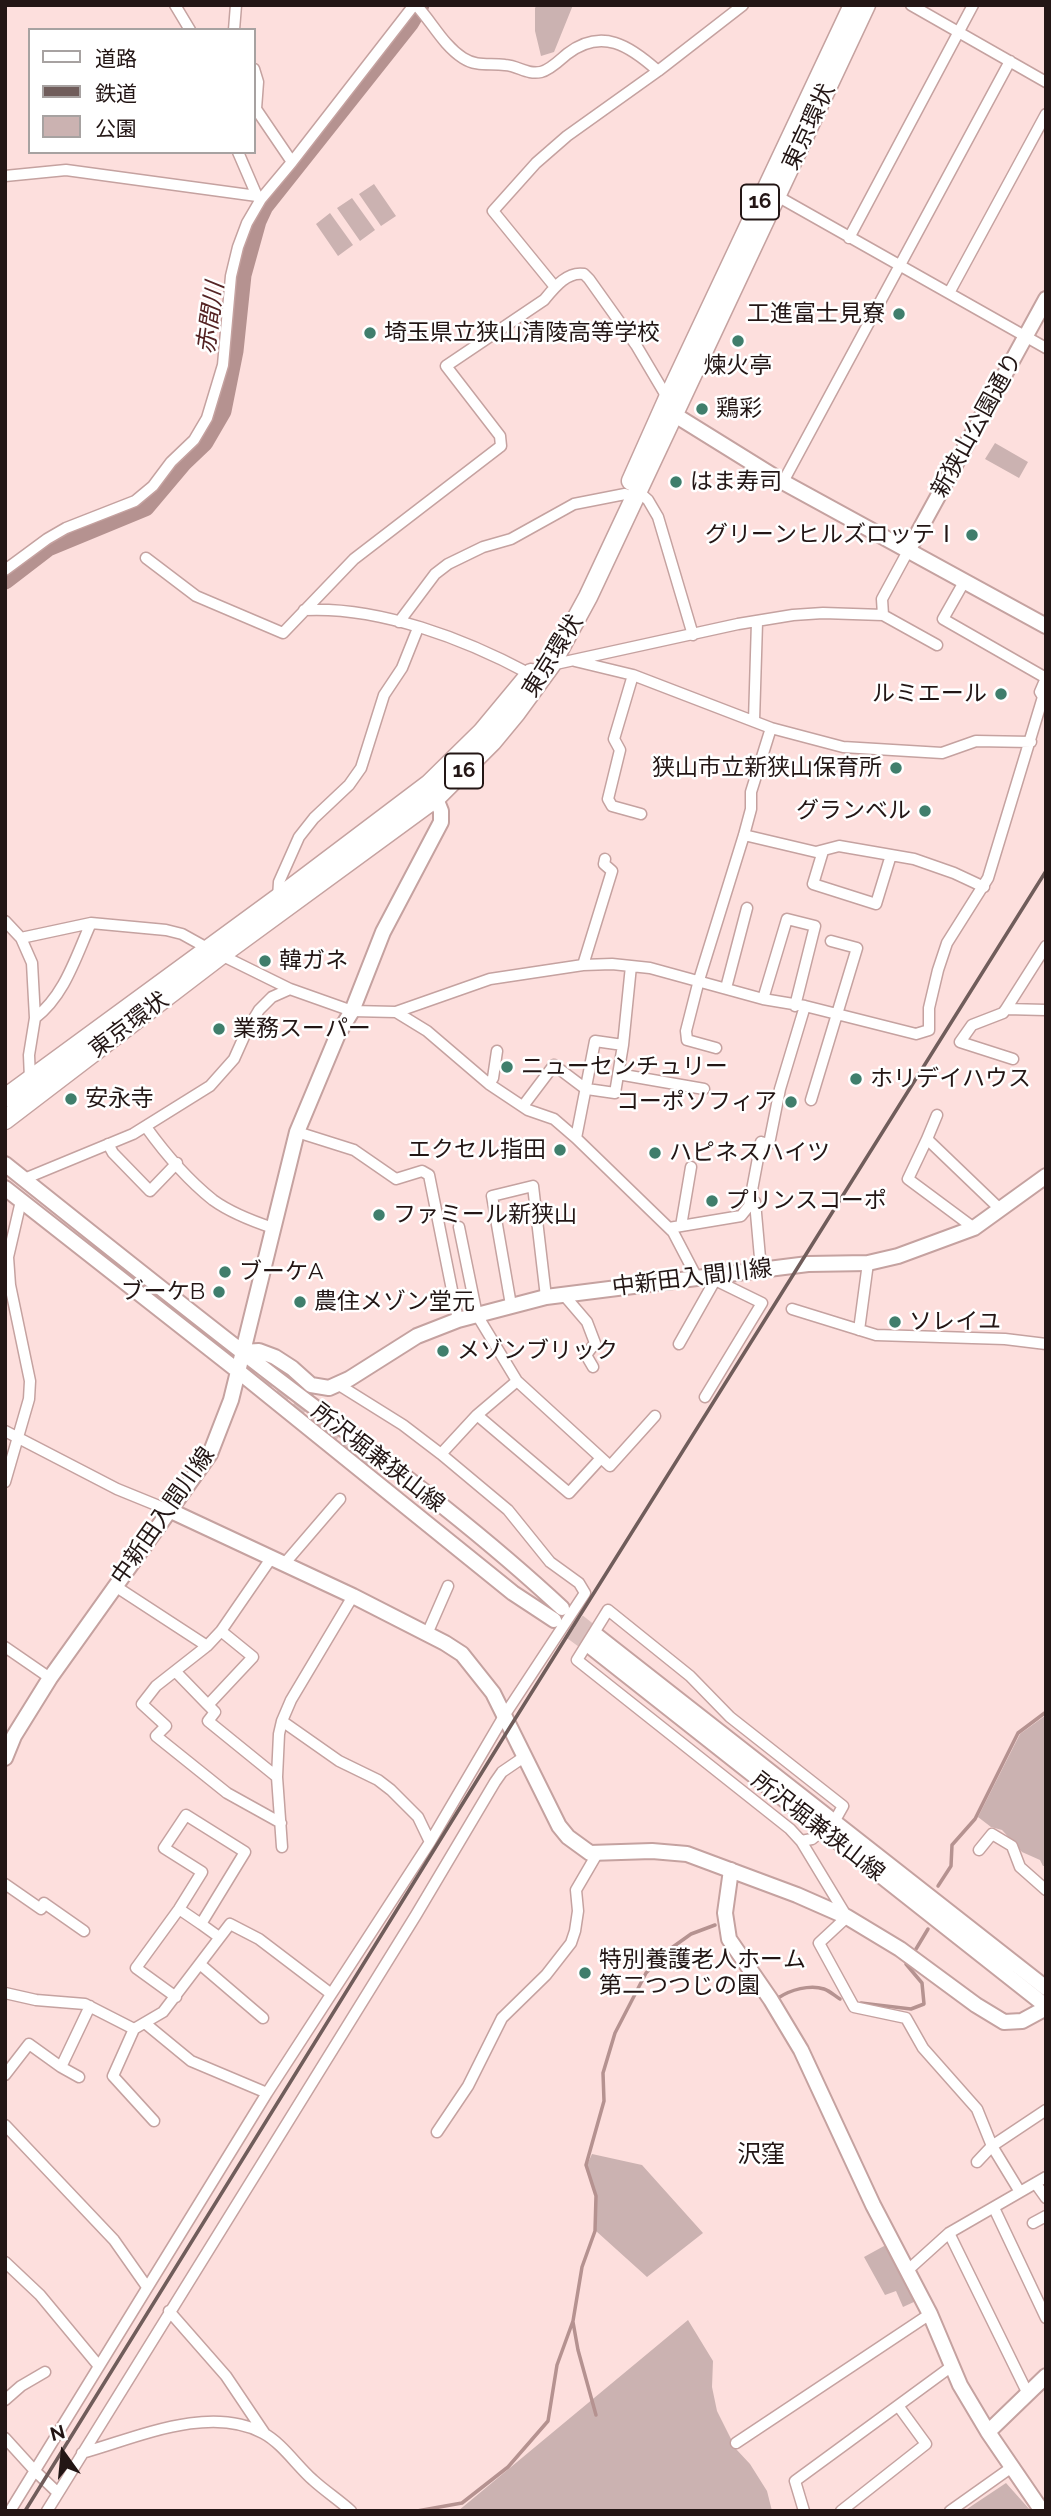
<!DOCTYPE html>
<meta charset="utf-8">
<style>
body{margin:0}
#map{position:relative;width:1051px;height:2516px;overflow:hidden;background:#fddfdd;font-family:Raleway,"Noto Sans JP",sans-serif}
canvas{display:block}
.frame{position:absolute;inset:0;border:7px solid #231615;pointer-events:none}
.legend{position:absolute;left:28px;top:28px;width:228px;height:126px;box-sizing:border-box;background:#fff;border:2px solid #a7a2a1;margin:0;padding:9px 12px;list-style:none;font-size:21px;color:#231615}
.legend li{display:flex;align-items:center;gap:14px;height:35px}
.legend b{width:35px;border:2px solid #a7a2a1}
.north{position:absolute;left:28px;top:2418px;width:70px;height:70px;-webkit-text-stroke:5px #fff;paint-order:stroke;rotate:345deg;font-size:19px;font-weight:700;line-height:28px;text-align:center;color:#231615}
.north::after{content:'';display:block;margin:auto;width:24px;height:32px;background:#231615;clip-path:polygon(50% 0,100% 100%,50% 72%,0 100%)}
</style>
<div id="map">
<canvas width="1051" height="2516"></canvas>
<div class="frame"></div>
<ul class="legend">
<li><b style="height:9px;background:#fff"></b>道路</li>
<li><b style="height:9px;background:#705d5b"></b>鉄道</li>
<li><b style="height:19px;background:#cbb2b1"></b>公園</li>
</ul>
<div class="north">N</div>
</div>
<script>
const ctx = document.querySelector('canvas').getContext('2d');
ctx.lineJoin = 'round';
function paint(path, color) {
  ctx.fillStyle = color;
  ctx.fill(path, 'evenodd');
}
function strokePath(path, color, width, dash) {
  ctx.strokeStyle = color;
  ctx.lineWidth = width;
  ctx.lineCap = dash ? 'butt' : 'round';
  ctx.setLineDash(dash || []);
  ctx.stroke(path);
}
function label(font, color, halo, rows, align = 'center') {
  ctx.font = font + ' Raleway,"Noto Sans JP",sans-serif';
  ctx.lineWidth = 5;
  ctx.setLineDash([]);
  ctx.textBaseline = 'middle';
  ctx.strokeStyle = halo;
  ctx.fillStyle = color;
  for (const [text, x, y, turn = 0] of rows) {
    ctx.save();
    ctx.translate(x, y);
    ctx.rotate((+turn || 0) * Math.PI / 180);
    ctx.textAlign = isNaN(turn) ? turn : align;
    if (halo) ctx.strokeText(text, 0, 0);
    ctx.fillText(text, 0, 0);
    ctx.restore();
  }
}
const green = new Path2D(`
 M537,5H573L554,52L541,56L535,31V8Z
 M374,184L396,216L381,226L359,194Z
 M352,198L375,230L360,241L337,208Z
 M330,213L353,245L338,256L316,224Z
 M995,443L1028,462L1019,478L985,459Z
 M1046,1715V1866H1043L1040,1860L1022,1852L1002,1830L991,1827L978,1817L1020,1734Z
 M592,2154L642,2165L703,2233L647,2277L596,2231L597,2196L587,2165Z
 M884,2246L887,2247L916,2301L903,2307L896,2291L885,2295L864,2257Z
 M688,2320L713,2361L712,2387L717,2411L736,2449L750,2464L767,2491L772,2511H458Z
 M1006,2483L1031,2511H965L967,2509Z`);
const stream = new Path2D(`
 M938,1886L951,1866L952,1845L975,1819L1018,1733L1046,1712
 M916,1949L928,1929
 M778,1998C790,1990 810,1984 824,1989C830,1991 835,1996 840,1999
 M861,2003L911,2009L924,2004L922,1983L906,1964
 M573,2322L578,2350L596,2415
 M417,2511L462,2503L508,2467L548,2421L557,2365L573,2321L582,2267L595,2231L596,2196L586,2165L604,2101L603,2073L615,2033L646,1973L670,1949L691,1934L715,1925`);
const river = new Path2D(`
 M5,580L48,547L145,507L183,462L204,442L222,411L234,351L242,275L257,221L264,206L410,22L420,5`);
const secondaryTunnel = new Path2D(`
 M262,1376L374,1464
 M562,1608L596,1635
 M554,1620L591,1647`);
const street = new Path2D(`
 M175,5L190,30
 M416,5C432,22 443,45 463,58C477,67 489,63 505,65C519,66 527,75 541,72C550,70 560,60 567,54C602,27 630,46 658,71
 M911,5L1046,82
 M234,30L236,5
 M254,69L258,82L256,109L292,162
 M238,152L257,196L260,199
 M5,176L66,170L257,196
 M777,196L1046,348
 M849,238L973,5
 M555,287L493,211L536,163L567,136L658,71L743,5
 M949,293L1046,114
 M783,482L1010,61
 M639,492L648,500L658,517L693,635
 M146,558L196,596L283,633L354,559L501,446L500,436L446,366L544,300C554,288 567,271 584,274L589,279L636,345L668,399
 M5,570L47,539L66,528L135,501L153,486L171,462L194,440L207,418L223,365L231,276L238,247L247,223L261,199L292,162L414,5
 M304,610C379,606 465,639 530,674
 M883,615L882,599L908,551
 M399,622L435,574L448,564L483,547L511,539L574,504L625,494
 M575,661L633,675L771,728L843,747L942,753L976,741L1031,742
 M551,665L738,624L793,615L823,613L883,615L937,645
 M633,675L614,739L620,750L608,799L612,806L641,814
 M754,721L757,622
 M744,835L816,852L839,846L914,859L954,873L984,887
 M823,851L813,884L876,904L891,855
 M278,898L279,882L299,837L314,818L349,785L361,768L384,695L402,668L418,628
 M5,921L21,938L32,963L35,1018L29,1055L30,1079
 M21,938L91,923L166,930L182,934L209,949
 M221,955L290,989L352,1011L396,1012L490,979L583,965L612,964L650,968L763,999L805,1006L916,1034L929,1030V1008L938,970L947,943L988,878L1043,697L1040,692L1046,678L943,619L964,582
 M583,965L612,871L604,864L605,859
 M726,988L747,908
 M763,999L787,919L815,926L795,1006
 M1006,1009L1046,946
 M396,1012L427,1031L489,1084L528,1110L554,1119L576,1138L673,1232L696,1276
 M35,1018C65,995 76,956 91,923
 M716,1048L687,1040L686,1031L699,980L744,835L751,809V792L771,728
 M1013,1059L960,1042L972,1025L1003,1013L1006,1009L1046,1010
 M618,1074L704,1089
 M489,1084L493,1078L497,1051
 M587,1089L615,1093L623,1045
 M811,1100L857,948L831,941
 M523,1106L554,1065L587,1090
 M146,1127C164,1152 188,1180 213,1200C231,1213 252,1221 273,1228
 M297,1132L354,1150L396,1179L422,1171L429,1175L458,1320
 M576,1138L595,1041L623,1045L631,966
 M927,1139L937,1115
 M108,1144L113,1153L150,1191L177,1163
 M24,1179L133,1134L210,1086L234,1059L247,1030L259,1010L272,997L290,989
 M750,1200L755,1202L761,1269
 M681,1226L691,1167
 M459,1227L477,1315L517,1381L610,1466L655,1416
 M669,1228L741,1216L749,1206L761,1142L769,1144L780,1089L805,1006
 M974,1228L908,1179L927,1139L1001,1210
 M563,1294L587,1322L595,1343L586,1355L593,1367
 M511,1305L492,1196L533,1186L546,1297
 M792,1309L876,1335L1005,1339L1046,1344
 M859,1330L868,1263
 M679,1344L718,1275
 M705,1397L762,1303L715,1280
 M477,1415L569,1493L601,1458
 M5,1431L117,1489L171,1511
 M441,1454L477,1415L517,1381
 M5,1482L29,1399L30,1381L10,1285L8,1257L21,1201
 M272,1557L221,1631L207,1646L156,1686L142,1704L166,1726L156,1736L227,1793L281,1823
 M285,1563L340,1499
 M115,1586L207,1646
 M427,1634L448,1586
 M5,1647L50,1678
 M176,1672L208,1705L253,1657L221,1631
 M208,1705L215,1712L208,1721L277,1777
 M282,1721L339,1761L378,1780L391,1790L418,1817L430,1842
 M834,1822L843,1806L730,1717L690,1676L608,1610L577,1660L790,1829L801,1841L847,1917L819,1943L854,2007L906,2018L923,2048L977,2109L992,2146L1020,2192
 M801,1841L812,1839L822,1831
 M282,1847L277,1777L279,1734L282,1721L291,1700L353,1596
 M979,1850L992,1834L1012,1846L1020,1867L1046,1890
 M5,1884L41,1909L44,1903L84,1931
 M179,1909L201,1924
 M201,1965L263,2018
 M5,1993L36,2000L85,2004L134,2029
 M176,1997L136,1968L179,1909L202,1872L164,1848L186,1815L245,1852L201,1924L219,1937
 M146,2024L191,2061L267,2093
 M61,2067L79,2077
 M5,2075L29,2044L61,2067L90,2006
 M154,2121L113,2076L134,2029L163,2012L230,1924L259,1939L330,1993
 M5,2125L114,2240L147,2287
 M437,2132L468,2086L502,2018L546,1975L571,1943L575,1931L578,1911L576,1890L597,1854
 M977,2162L992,2146L1046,2110
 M1036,2184L1046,2198
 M994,2208L1046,2318
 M1033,2223L1046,2216
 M949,2233L1028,2394
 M5,2262L40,2295L98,2365
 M908,2270L949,2233L1046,2177
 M169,2311L226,2376L265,2434
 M5,2400L21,2386L45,2372
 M5,2438L35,2471L58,2493
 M736,2443L930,2314
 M82,2453C136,2438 209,2404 263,2433C282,2443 297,2466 313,2480C325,2491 339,2500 351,2511
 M10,2511L267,2093L430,1842L504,1716L585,1593L579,1583L550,1562L508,1510L441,1454L403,1425L339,1385
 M47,2511L416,1915L495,1782L502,1772L524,1757
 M804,2511L795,2481L952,2366
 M841,2511L926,2444L899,2407
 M950,2511L1012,2467`);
const secondary = new Path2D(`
 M675,415L783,482L1046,626
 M908,551L1046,299
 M5,1164C95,1236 185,1308 276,1378C373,1452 473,1525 562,1608
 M5,1188L238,1371L513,1593L554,1620
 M242,1352L259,1351L275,1357L292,1368L311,1385L329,1388L349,1379L417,1336L458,1320L546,1297L808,1264L868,1263L898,1256L974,1228L1046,1176
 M171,1511L353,1596L445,1643L462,1654L493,1693L559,1826L568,1837L590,1853L652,1851L687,1854L797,1895L847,1917L900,1949L976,2005L1004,2022L1022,2021L1046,2008
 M596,1635L1046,1988
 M591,1647L1046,2006
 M5,1758L14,1736L50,1678L210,1454L231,1400L297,1132L338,1034L352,1011L383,932L441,822V811L433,791
 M731,1870L725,1913L729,1939L771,2000L801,2050L873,2205L930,2314L960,2385L988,2432L1042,2511
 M988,2432L1046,2376`);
const highway = new Path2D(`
 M631,481L668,398L853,5
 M5,1098L278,898L429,784L482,732L531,673
 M5,1120L221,955L437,797L492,742L516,713L551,665L588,597L866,5`);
const rail = new Path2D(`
 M25,2511L510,1727L1046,871`);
const markers = [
 [899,314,7,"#407e6c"],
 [370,333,7,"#407e6c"],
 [738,341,7,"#407e6c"],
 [702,409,7,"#407e6c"],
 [676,482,7,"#407e6c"],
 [972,535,7,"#407e6c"],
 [1001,694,7,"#407e6c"],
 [896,768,7,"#407e6c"],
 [925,811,7,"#407e6c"],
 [265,961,7,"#407e6c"],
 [219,1029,7,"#407e6c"],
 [507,1067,7,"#407e6c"],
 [856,1079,7,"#407e6c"],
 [71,1099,7,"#407e6c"],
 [791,1102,7,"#407e6c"],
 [560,1150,7,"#407e6c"],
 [655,1153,7,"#407e6c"],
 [712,1201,7,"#407e6c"],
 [379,1215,7,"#407e6c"],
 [225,1272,7,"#407e6c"],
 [219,1292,7,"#407e6c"],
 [300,1302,7,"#407e6c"],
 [895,1322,7,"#407e6c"],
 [443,1351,7,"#407e6c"],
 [585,1973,7,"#407e6c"]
];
const shields = [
 [760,202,38],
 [464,771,38]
];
const shieldNames = [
 ["16",760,202],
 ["16",464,771]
];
const streetNames = [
 ["東京環状",809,127,-65],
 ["新狭山公園通り",977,425,-61],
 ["東京環状",553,656,-58],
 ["東京環状",129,1025,-37],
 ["中新田入間川線",692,1278,-7],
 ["所沢堀兼狭山線",378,1458,38],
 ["中新田入間川線",163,1516,-55],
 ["所沢堀兼狭山線",818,1827,38]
];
const poiNames = [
 ["工進富士見寮",885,314,"right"],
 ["埼玉県立狭山清陵高等学校",384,333],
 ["煉火亭",738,366,"center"],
 ["鶏彩",716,409],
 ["はま寿司",690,482],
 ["グリーンヒルズロッテⅠ",958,535,"right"],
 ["ルミエール",987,694,"right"],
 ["狭山市立新狭山保育所",882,768,"right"],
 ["グランベル",911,811,"right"],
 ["韓ガネ",279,961],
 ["業務スーパー",233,1029],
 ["ニューセンチュリー",521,1067],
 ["ホリデイハウス",870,1079],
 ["安永寺",85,1099],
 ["コーポソフィア",777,1102,"right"],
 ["エクセル指田",546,1150,"right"],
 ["ハピネスハイツ",669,1153],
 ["プリンスコーポ",726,1201],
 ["ファミール新狭山",393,1215],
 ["ブーケA",239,1272],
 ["ブーケB",205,1292,"right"],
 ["農住メゾン堂元",314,1302],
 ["ソレイユ",909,1322],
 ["メゾンブリック",457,1351],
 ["特別養護老人ホーム",599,1960],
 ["第二つつじの園",599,1986]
];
const waterNames = [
 ["赤間川",211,318,-82]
];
const neighbourhoodNames = [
 ["沢窪",761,2155]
];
paint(green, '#cbb2b1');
strokePath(stream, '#b59290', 3.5);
strokePath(river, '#b59290', 19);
strokePath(secondaryTunnel, '#dcc1bf', 14, [14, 7]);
strokePath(street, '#c5a2a0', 13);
strokePath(secondary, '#c5a2a0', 18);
strokePath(highway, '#c5a2a0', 21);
strokePath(street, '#fff', 10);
strokePath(secondary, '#fff', 14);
strokePath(highway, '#fff', 18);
strokePath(rail, '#705d5b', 3.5);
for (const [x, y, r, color] of markers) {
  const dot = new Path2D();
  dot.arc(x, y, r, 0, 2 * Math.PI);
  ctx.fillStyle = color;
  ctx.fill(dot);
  strokePath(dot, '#fff', 2.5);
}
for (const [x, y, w] of shields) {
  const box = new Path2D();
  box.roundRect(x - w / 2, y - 17.5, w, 35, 5);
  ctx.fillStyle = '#fff';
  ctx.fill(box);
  strokePath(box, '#231615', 2);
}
label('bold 21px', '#231615', null, shieldNames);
label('23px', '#231615', '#fff', streetNames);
label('23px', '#231615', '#fff', poiNames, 'left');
label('italic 24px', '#552424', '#fff', waterNames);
label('24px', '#231615', '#fff', neighbourhoodNames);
</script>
